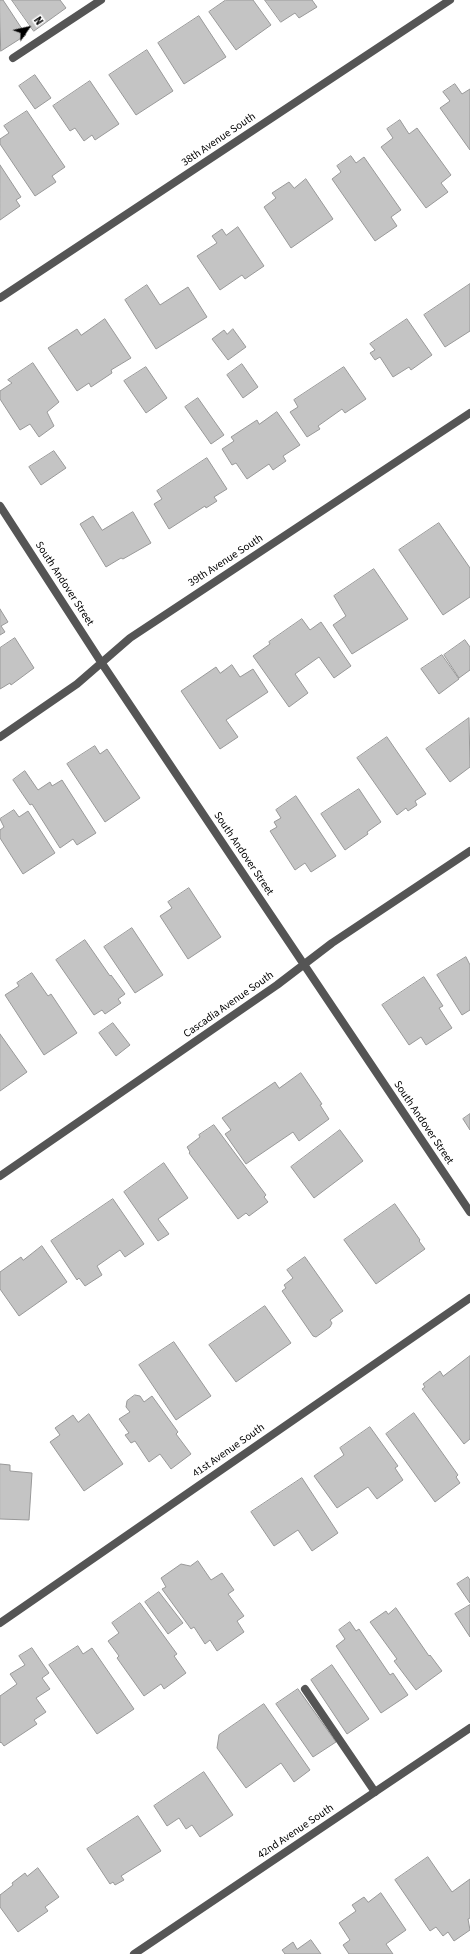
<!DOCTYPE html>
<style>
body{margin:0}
#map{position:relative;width:470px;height:1954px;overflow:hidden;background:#fff;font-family:"Source Sans 3",sans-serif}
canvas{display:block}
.north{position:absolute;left:8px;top:8px;width:40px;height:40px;-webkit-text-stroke:3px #fff;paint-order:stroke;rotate:56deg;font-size:11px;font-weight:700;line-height:16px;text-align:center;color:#000}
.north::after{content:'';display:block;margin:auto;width:14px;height:18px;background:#000;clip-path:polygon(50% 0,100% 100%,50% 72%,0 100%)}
</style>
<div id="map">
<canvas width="470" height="1954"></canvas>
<div class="north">N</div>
</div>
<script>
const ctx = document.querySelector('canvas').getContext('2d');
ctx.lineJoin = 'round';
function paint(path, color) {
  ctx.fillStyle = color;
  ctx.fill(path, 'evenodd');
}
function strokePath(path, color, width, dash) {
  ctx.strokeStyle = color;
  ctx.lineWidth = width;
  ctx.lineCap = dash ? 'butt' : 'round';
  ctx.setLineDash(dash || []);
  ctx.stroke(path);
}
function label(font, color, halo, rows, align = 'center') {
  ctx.font = font + ' "Source Sans 3",sans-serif';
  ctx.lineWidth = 4;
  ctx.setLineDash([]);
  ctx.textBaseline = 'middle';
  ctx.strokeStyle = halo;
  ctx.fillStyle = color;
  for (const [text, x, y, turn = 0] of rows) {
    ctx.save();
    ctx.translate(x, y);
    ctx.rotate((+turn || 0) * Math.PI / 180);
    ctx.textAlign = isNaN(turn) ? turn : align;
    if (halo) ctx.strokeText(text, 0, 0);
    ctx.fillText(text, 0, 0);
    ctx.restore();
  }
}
const building = new Path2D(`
 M0,0H3L26,35L1,51Z
 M12,0H60L66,8L34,31Z
 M226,0H253L271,25L236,50L209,12Z
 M265,0H312L317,7L299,18L295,13L281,22Z
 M199,16L226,57L184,84L158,43Z
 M147,50L173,91L136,115L109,75Z
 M35,75L51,98L35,109L19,86Z
 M90,81L119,124L95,140L92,135L84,141L75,128L70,131L53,106Z
 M455,84L462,94L470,89V150L440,108L450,101L443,92Z
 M27,111L65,167L52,176L56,182L35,196L0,144V139L9,133L4,126Z
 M400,120L409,134L417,128L451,175L441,183L448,192L426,208L381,147L393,138L387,129Z
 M351,156L356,163L364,157L401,210L391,217L397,226L375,241L332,179L341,172L337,166Z
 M0,165L21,197L16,200L20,206L0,220Z
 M306,179L333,219L291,248L264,207L276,198L272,193L289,182L294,188Z
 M238,227L264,266L245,279L242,275L220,290L197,256L217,243L212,236L222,229L226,235Z
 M470,284V331L445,347L424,315Z
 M147,285L160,305L188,287L207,317L156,349L125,300Z
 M105,319L131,358L111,370L112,373L91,387L89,383L77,391L48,348L77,329L81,335Z
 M407,319L432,355L411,370L409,367L393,377L380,357L375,360L370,353L375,350L370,344Z
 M233,329L246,347L228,360L212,339L224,330L227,334Z
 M33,363L59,402L47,412L54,426L39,437L30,424L20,430L0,399V391L12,383L8,380Z
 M242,364L258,387L243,398L227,375Z
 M146,367L167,398L146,413L124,381Z
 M344,367L366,399L345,413L342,409L318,426L320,429L307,437L290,412L298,407L294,400Z
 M198,398L224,435L211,444L185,407Z
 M277,412L300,445L283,456L286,461L273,470L269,464L247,479L236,463L232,465L222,449L234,441L231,437L257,420L259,424Z
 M54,451L66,468L41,485L29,467Z
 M207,458L227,489L214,497L217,501L206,508L205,506L169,529L154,504L162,499L157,491Z
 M133,512L151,543L123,559L121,558L106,567L80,524L93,516L102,530Z
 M439,523L470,568V597L443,615L399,550Z
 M374,569L408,619L352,654L333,625L346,616L334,596Z
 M0,609L8,622L1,626L5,632L0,635Z
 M302,619L310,630L321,622L351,666L334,678L319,657L295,674L308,693L289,707L253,656L270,644L269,642Z
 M15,638L34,668L11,685L10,683L0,689V648Z
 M465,640L470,647V670L459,678L444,655Z
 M442,655L459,679L439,694L421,669Z
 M232,665L240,677L253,669L268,692L226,720L238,737L220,749L181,691L216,667L220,673Z
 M469,718L470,767L450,782L426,749Z
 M387,737L426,794L415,801L417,805L408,811L406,808L397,815L357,758Z
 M95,746L100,754L107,749L140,798L105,822L67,764Z
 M25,771L38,790L50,782L52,786L62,780L96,833L77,845L73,839L60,848L32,804L30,805L13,780Z
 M359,789L381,822L367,832L368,834L345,850L321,814Z
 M296,796L336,856L311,872L305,863L295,870L270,831L277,827L274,822L281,818L276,810Z
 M14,810L19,817L28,811L55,853L23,874L0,838V830L4,827L0,819Z
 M189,888L221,937L188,959L160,916L172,908L168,902Z
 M132,928L163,975L135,993L104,947Z
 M85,940L110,976L111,975L125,994L118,999L121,1003L105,1014L102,1010L94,1015L56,960Z
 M466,957L470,965V1010L462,1015L437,975Z
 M32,973L48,996L51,994L77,1033L44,1055L5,995L19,986L17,983Z
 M424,977L443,1006L439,1008L452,1028L426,1045L421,1037L409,1045L382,1005Z
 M113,1023L130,1045L116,1056L99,1033Z
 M0,1034L27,1072L0,1091Z
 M301,1073L322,1104L320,1105L329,1119L299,1141L293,1132L246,1164L225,1134L231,1130L222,1118L275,1082L279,1088Z
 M470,1114V1130L463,1119Z
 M214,1125L266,1195L264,1197L268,1202L249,1216L246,1213L238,1219L189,1153L190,1152L187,1147L200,1137L199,1135Z
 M340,1130L363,1161L314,1198L291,1167Z
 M164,1163L188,1198L158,1219L169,1234L158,1241L124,1192Z
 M113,1199L144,1244L125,1257L120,1250L97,1266L102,1275L85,1286L79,1278L77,1280L51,1241Z
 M395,1204L420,1240L419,1241L425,1249L376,1284L344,1240Z
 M42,1246L67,1282L19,1316L0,1289V1272L21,1257L23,1260Z
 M305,1257L343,1311L330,1320L332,1323L330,1327L316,1337L313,1336L282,1291L286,1288L284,1285L293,1278L287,1270Z
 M265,1306L291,1343L236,1382L209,1345Z
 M174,1342L211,1396L176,1420L139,1365Z
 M470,1356V1439L464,1444L422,1389L425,1387L423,1384L440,1371L443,1376Z
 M135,1395L140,1396L144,1402L152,1396L178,1432L176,1434L191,1454L171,1469L160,1454L149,1462L135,1441L131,1443L125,1435L129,1433L119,1419L130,1412L126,1407L127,1401Z
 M414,1413L458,1475L456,1477L460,1483L435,1502L386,1434Z
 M89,1414L123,1464L84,1491L50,1442L60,1435L55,1428L73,1415L78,1422Z
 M370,1427L398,1466L395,1468L403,1480L377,1499L368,1487L337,1508L314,1476L344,1455L340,1448Z
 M0,1464L10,1465V1471L32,1473L29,1520L0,1519Z
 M302,1478L338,1533L312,1551L298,1530L274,1546L251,1512Z
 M198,1561L211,1580L222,1573L234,1590L228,1594L244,1616L237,1621L244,1632L217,1651L210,1640L205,1644L194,1627L191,1629L162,1589L166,1587L161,1578L181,1564L190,1566Z
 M468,1577L470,1580V1603L457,1584Z
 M159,1592L183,1623L168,1634L145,1602Z
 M140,1603L177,1654L174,1656L186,1673L164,1689L161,1684L144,1696L117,1658L119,1656L108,1641L119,1633L112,1623Z
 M470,1605V1637L455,1614Z
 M396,1608L429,1656L430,1655L442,1671L416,1690L394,1661L397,1659L370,1622L386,1611L388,1614Z
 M350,1622L356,1631L359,1629L390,1675L393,1673L408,1695L381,1713L336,1646L345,1639L339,1630Z
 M78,1646L83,1654L92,1648L134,1709L97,1734L49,1665Z
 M32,1648L49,1673L42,1678L50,1689L36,1698L46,1712L34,1720L37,1724L4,1746L1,1742L0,1743V1696L17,1684L10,1674L25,1665L19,1656Z
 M332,1665L369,1719L347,1734L311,1680Z
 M298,1689L336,1742L313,1757L276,1704Z
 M264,1704L310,1770L294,1782L281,1763L246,1788L217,1748L219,1735Z
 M204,1772L233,1815L200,1837L192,1825L186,1829L179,1818L167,1826L154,1806Z
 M138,1816L161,1851L121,1876L124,1880L115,1885L113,1882L110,1884L87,1849Z
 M428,1857L452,1892L470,1879V1918L468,1919L470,1930L454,1941L448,1932L443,1936L436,1927L430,1931L395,1880Z
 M38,1868L59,1897L45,1907L48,1911L18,1932L0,1907V1895L13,1885L12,1883L25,1873L27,1876Z
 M381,1893L406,1930L386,1944L393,1954H349L343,1945L350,1940L339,1923L356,1911L352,1905L364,1897L368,1902Z
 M311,1940L321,1954H285L282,1950L293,1942L297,1949Z`);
const service = new Path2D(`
 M13,58L101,0
 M305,1689L375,1792`);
const minor = new Path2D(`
 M0,506L101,662L470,1212
 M0,737L77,684L130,638L470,413
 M0,1176L277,985L332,943L470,851
 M0,1623L470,1298
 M134,1954L470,1728`);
const tertiary = new Path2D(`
 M0,298L450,0`);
const streetNames = [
 ["38th Avenue South",219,140,-34],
 ["39th Avenue South",226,561,-33],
 ["South Andover Street",64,584,57],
 ["South Andover Street",243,854,56],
 ["Cascadia Avenue South",229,1005,-35],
 ["South Andover Street",423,1123,56],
 ["41st Avenue South",229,1451,-35],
 ["42nd Avenue South",296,1832,-34]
];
paint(building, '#c4c4c4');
strokePath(building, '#999', 1);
strokePath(service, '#555', 8);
strokePath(minor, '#555', 8);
strokePath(tertiary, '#555', 8);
label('11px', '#000', '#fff', streetNames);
</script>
